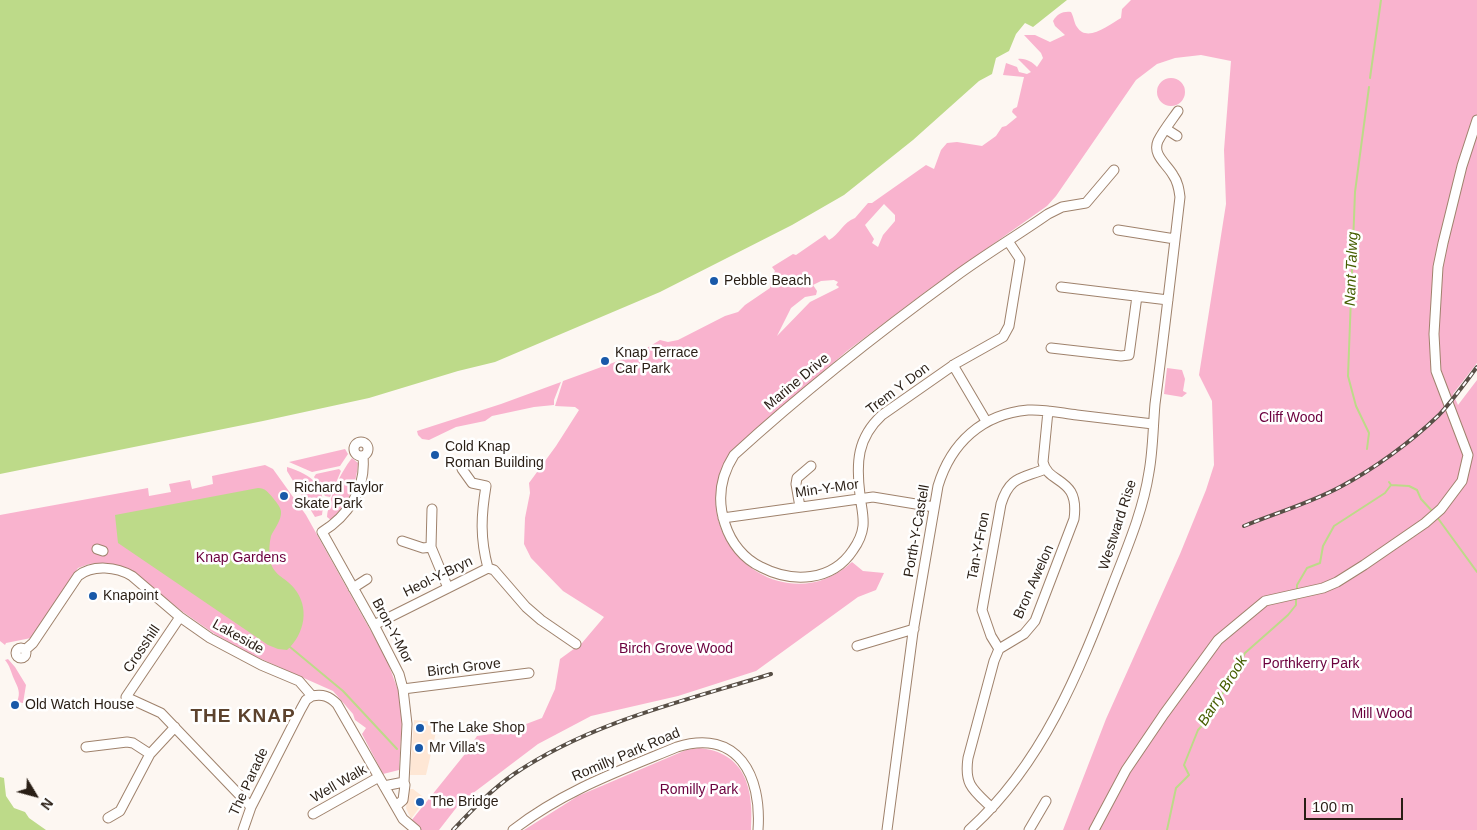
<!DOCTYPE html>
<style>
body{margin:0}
#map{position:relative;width:1477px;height:830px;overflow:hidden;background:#fdf7f2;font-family:Helvetica,sans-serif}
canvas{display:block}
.north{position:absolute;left:10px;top:770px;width:50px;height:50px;-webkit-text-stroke:4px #fff;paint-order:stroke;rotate:127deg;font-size:14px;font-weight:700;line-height:20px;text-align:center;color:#291e15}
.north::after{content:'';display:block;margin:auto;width:18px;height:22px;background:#291e15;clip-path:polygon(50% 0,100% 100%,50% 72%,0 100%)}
.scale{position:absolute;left:1304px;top:798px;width:99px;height:22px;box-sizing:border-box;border:2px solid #291e15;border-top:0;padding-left:6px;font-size:15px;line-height:18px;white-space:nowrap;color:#291e15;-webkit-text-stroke:4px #fff;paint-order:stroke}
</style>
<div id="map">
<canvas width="1477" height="830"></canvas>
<div class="north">N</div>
<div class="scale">100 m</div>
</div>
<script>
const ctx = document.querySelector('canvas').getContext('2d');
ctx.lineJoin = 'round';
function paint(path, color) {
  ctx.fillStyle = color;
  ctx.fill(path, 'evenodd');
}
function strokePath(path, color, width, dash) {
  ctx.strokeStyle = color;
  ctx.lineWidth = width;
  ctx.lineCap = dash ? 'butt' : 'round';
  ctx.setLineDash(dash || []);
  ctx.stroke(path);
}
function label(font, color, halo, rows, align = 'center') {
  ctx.font = font + ' Helvetica,sans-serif';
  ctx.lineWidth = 5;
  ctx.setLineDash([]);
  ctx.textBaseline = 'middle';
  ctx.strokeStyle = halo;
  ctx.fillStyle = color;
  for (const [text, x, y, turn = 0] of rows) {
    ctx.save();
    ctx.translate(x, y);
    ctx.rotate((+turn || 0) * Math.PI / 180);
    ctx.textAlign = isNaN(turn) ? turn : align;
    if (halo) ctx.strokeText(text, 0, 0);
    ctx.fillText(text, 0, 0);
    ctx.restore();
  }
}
const built = new Path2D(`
 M414,720L434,722L437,728L426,775H410Z
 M408,789H413L426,799L411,819L406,808Z`);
const green = new Path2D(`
 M1131,0H1477V363L1453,394L1458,405L1477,380V830H1063L1106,719L1180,554L1206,490L1214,465L1212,401L1199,375L1226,204L1224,150L1231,61L1201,55L1175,58L1157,64L1136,80L1056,196L1047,206L925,292L847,351L731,451C676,537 783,626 852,562L863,571L884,573L876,590L858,597L756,671L678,696L591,716L538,744L460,803L439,830H421L411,821L465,754L477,736L505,732L542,718L555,689L560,659L582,643L604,617L563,591L531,558L524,544L525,518L530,493L529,483L556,446L579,410L575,407L555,406L563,381L637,354L660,340L668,342L678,340L725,316L738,312L745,305L770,288V278L775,271L772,267L793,254L796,255L825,235L829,240C839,235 843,222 855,218L868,203H872L926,165L934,169L941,150L947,143L957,142L982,146L996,136L1002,127L1006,126L1017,117L1012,112L1013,109L1017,107L1024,77L1003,75L1006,63L1017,67L1019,72L1027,74L1031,72L1018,59C1026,58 1032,62 1037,67L1043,58L1041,53L1024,35H1035L1050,42L1065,35L1055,26L1053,21C1057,14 1063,11 1071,12C1074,17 1074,23 1077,27C1087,43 1109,25 1121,18L1122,9ZM884,204L895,215V221L883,235L878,247L872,243L874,239L865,225ZM834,280L838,282L836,285L839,287L838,288L810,302L777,336L791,308L805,297L816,295L817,291L813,285L821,281Z
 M1157 92a14 14 0 1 1 28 0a14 14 0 1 1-28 0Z
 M1167,368L1182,370L1185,379L1183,391L1187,393L1182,397L1164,394Z
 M561,382L554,400V405L534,407L492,416L485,421L456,427L429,440L422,439L418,435L417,431L501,404Z
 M345,449L348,454L340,466L312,472L289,462Z
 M352,458L358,463C356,487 348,504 331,520L327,517C329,498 340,473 352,458Z
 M265,465L273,469L306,515L387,660L399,693L402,720L399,770L383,774L362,734L366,728L355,720L353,714L333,691L252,655L216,635L183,612L130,570L106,563L89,564L78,568L31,638L6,643L5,645L0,641V515L148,488L149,496L171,492L169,484L190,480L192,489L213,484L212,476Z
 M287,467C313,475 327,487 322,515L315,517L287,471Z
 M339,469L341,471L330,497L325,496L314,477L316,474Z
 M8,659L15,667L26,685L23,703L17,702C21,692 18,688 14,679C11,672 10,666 5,660Z
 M699,748C746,752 754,790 751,830H524L578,796L686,750Z`);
const water = new Path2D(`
 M0,0H1067L1033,27L1025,23L1016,34L1009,51L996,58L992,74L979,81L913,140L844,195L792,225L660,292L495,362L458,371L369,398L263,421L0,474Z
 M258,488C265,488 268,492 273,498C276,502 280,506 281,511C282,520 274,529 271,536C269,544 269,552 270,559C272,575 285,577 294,588C310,607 305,634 287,650L278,649L268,645L118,543L115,515Z
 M0,777L4,778L6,796L14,808L25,812L29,818L46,830H0Z`);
const stream = new Path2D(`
 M1370,78L1381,0
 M1367,449L1369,433L1356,406L1348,376L1355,192L1369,87
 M1389,482L1391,485L1409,486L1417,490L1421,499L1433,512
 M1437,517L1477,572
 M1297,592V585L1307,568L1320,563L1323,546L1334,526L1385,493L1391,485
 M290,647L343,691L397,749
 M1167,830L1176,788L1189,775L1184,765L1198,730L1209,718L1245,653L1288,615L1296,605V596`);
const minor = new Path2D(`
 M1166,129L1177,136
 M1118,230L1175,239
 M1008,241L1020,259L1009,326L1003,337L955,364L882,415C857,438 856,463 860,495C861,506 864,515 863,526C862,535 858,543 853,550C832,582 792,583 761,567C744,559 731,543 725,524C717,500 720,477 734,455C804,391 879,332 956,276C986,254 1018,235 1048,214L1062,207L1086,203L1114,170
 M1061,287L1168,300
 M1051,348L1121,356L1129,355L1137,296
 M953,365L986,421
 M354 449a7 7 0 1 1 14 0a7 7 0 1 1-14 0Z
 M363,457C366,489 348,516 322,532L374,625L399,674L403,689L407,724L404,782L405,785L403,800L396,806
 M462,469L472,483L486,486C481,516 480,538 488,568L494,570L526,607L541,620L576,644
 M800,507L796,484L797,478L811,466
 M432,509L431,547L448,588
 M723,518L873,497L934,507
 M402,541L423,548L431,547
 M97,549L103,551
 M353,588L367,579
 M180,617L126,697L161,713L251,807
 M374,625L488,568
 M857,646L914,629
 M16 653a5 5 0 1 1 10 0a5 5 0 1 1-10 0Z
 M999,649L991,636L982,610L1001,504C1010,476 1021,479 1045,469
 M25,650L33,643L78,576C93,564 117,567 132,576L180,617L210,638L261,665L299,681L312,696
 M403,689L529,673
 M312,696C323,694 329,696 337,704L403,819L416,830
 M86,747L127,742L133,743L150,754
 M384,786L404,782
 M992,808C973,790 964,785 968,758L994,661L999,649L1024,634L1035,621L1074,519C1080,476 1048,485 1043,462L1048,411
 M313,814L379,777
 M108,818L120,811L150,754L175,727
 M243,830L251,807L301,709L306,700L312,696
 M513,830C563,791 619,771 677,747C738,728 762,776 758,830
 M887,830L913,632L938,486C951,443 982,414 1028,410C1044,409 1061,413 1077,415C1102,418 1128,421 1153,424
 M969,830C1042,765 1079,672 1113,584C1127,548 1143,511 1149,472C1153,450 1153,427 1155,404C1164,335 1172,266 1180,197C1179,189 1178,182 1173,175C1167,164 1152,155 1158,141C1163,131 1171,121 1178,111
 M1029,830L1046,801
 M1094,830L1126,770L1164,714L1218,640L1265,601L1323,588L1337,582L1364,565L1425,523L1441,509L1462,481L1468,455L1436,371L1434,334L1438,267L1443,243L1462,166L1477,120`);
const rail = new Path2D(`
 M1244,526C1276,513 1310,503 1340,487C1374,469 1411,442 1439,415C1453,400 1465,383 1477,367
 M453,830C472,810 491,790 514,774C591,722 684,701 771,674`);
const markers = [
 [714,281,5,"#1959a9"],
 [605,361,5,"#1959a9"],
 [435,455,5,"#1959a9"],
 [284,496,5,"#1959a9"],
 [93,596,5,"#1959a9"],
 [15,705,5,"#1959a9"],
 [420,728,5,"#1959a9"],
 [419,748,5,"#1959a9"],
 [420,802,5,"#1959a9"]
];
const poiNames = [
 ["Pebble Beach",724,281],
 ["Knap Terrace",615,353],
 ["Car Park",615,369],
 ["Cold Knap",445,447],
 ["Roman Building",445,463],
 ["Richard Taylor",294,488],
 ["Skate Park",294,504],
 ["Knapoint",103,596],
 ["Old Watch House",25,705],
 ["The Lake Shop",430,728],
 ["Mr Villa's",429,748],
 ["The Bridge",430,802]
];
const streetNames = [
 ["Marine Drive",797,382,-40],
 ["Trem Y Don",898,389,-37],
 ["Min-Y-Mor",827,489,-8],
 ["Westward Rise",1118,525,-72],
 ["Porth-Y-Castell",917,531,-80],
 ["Tan-Y-Fron",979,546,-79],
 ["Heol-Y-Bryn",438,577,-26],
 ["Bron Awelon",1034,582,-66],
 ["Bron-Y-Mor",392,631,62],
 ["Lakeside",238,637,29],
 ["Crosshill",142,649,-56],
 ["Birch Grove",464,668,-7],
 ["Romilly Park Road",626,755,-23],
 ["The Parade",249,782,-65],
 ["Well Walk",339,784,-30]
];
const parkNames = [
 ["Cliff Wood",1291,418],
 ["Knap Gardens",241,558],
 ["Birch Grove Wood",676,649],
 ["Porthkerry Park",1311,664],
 ["Mill Wood",1382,714],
 ["Romilly Park",699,790]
];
const waterNames = [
 ["Nant Talwg",1352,269,-88],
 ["Barry Brook",1223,691,-58]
];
const districtNames = [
 ["THE KNAP",243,717]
];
paint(built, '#fee7d5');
paint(green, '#f9b3ce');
paint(water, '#bdda89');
strokePath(stream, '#bdda89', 2);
strokePath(minor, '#9f826c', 11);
strokePath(minor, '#fff', 9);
strokePath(rail, '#584f46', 4);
strokePath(rail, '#fff', 2, [5.5]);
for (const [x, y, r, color] of markers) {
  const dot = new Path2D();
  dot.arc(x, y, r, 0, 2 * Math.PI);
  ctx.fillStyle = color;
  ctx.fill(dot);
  strokePath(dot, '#fff', 2);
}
label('14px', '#291e15', '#fff', poiNames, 'left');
label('14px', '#291e15', '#fff', streetNames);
label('14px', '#6b013e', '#fff', parkNames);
label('italic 15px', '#465e00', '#fff', waterNames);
ctx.letterSpacing = '1px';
label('bold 19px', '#5c422d', '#fff', districtNames);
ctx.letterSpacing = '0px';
</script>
